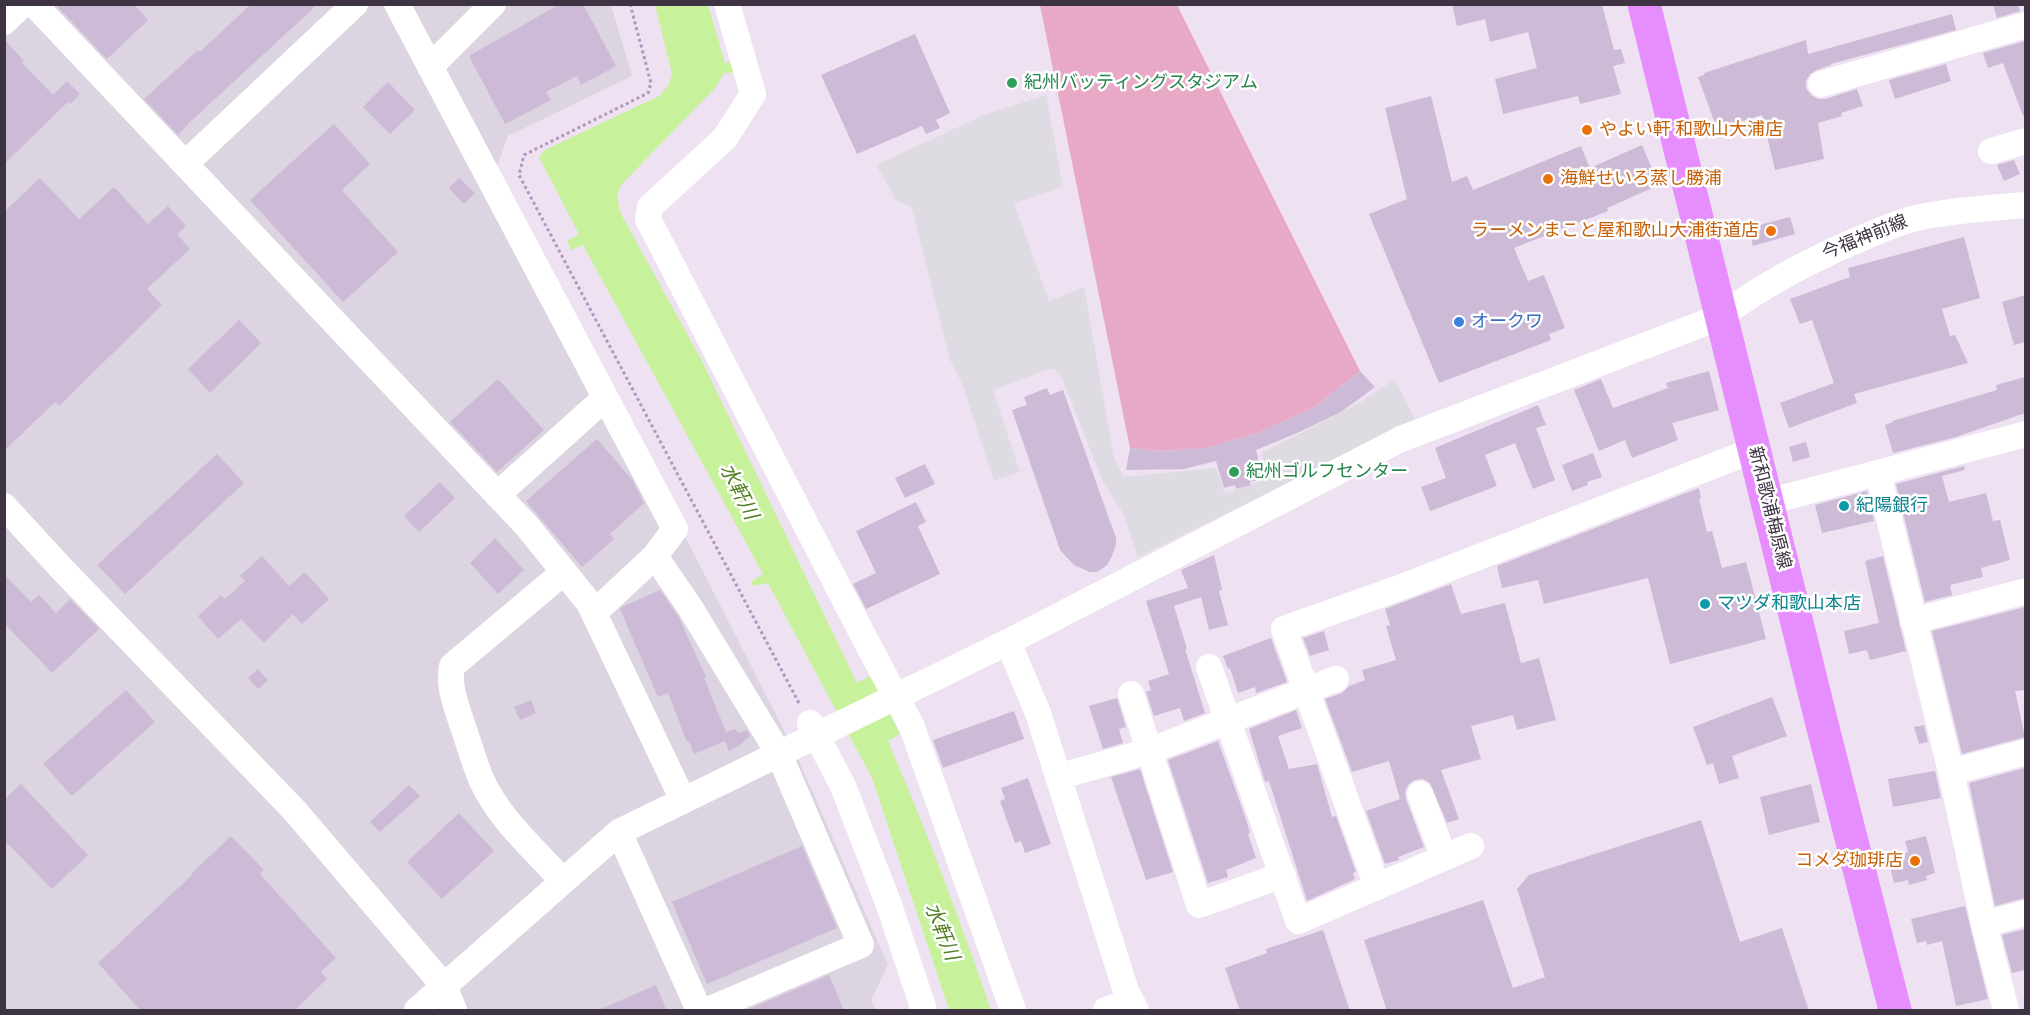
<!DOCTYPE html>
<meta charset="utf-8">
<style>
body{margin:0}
#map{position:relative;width:2030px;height:1015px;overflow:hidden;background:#eee2f2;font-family:Signika,sans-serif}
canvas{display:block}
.frame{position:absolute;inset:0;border:6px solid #3e3343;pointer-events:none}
</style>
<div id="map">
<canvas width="2030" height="1015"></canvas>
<div class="frame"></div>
</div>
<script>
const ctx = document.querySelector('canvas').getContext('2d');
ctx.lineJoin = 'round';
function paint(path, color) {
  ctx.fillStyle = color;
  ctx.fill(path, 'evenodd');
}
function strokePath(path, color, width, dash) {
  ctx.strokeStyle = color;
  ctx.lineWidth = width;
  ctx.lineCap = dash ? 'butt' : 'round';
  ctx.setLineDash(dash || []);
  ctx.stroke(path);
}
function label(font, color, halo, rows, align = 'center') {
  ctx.font = font + ' Signika,"Noto Sans JP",sans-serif';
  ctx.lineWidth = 5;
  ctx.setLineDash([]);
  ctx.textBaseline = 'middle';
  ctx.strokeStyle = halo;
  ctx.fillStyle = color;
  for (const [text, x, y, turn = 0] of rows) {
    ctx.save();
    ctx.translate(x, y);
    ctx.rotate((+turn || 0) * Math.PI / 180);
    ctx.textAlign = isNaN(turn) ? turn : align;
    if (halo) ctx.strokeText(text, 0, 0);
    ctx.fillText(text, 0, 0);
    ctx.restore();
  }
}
const industrial = new Path2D(`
 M5,5H611L632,76L508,136L497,167L797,756L888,965L871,1000L876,1010H5Z`);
const green = new Path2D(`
 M1040,5H1177L1360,371L1315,407L1257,433L1207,448L1160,451L1130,448Z`);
const parking = new Path2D(`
 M1046,95L1063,187L1014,203L1049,301L1084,287L1114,458L1124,477L1216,468L1225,494L1266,479L1262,453L1361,402L1395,379L1415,420L1138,557L1123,513L1104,484L1061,376L1055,370L1049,369L993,390L1020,472L994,481L963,386L950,360L912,208L894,199L892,192L876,165L984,115Z`);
const water = new Path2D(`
 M655,5H708L725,63L737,62L739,72L724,73L716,87L621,185L617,197L621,214L701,359L857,683L871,676L900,734L888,741C926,830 960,919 991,1010H949L872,778L768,583L754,586L751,582L763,574L583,245L571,250L567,241L579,234L539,157L545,150L659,96L668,86L672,74Z`);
const building = new Path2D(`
 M55,4H134L148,20L107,59Z
 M251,4H318L190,122L178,135L144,99L198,50L200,52Z
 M560,4H583L616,66L581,85L577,76L546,92L551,100L505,124L469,56Z
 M1452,4H1602L1614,50L1621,49L1625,63L1613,66L1621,94L1580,104L1578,96L1503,114L1495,79L1537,68L1528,32L1490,42L1485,19L1457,26Z
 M1993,4H2018L2020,11L1997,18Z
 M1952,14L1956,30L1831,64V65L1817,70L1810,74L1806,81V88L1811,95L1818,99H1825L1857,89L1863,106L1841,113L1842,116L1818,123L1824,159L1775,170L1762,115L1717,129L1698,77L1704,75V73L1806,40L1808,54Z
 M915,34L950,113L936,120L940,128L926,134L922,126L857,154L821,75Z
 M4,39L24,61L22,63L53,95L67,81L80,94L70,104L68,102L4,164Z
 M2025,41V115L2023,116L2003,63L1988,68L1983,53Z
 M1946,64L1951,81L1895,99L1889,80Z
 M388,82L415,110L390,134L363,107Z
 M1431,96L1452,182L1467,176L1473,190L1581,146L1590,168L1642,145L1659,185L1607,208L1608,211L1514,248L1528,281L1544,275L1565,328L1549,334L1551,340L1439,383L1369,214L1407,199L1385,108Z
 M334,124L370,164L342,190L398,252L343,302L250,200Z
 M2014,160L2020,174L2004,181L1997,165Z
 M40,178L79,219L114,187L148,224L168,206L186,226L177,234L190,249L147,289L162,305L59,406L55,402L4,451V212Z
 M459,178L475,193L464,204L449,188Z
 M1790,217L1795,234L1753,246L1748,228Z
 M1964,237L1980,298L1942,309L1950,336L1955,335L1968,363L1854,394L1857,403L1789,428L1780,403L1834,383L1812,320L1800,324L1790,299L1850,277L1848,268Z
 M2025,295V342L2014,345L2002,302Z
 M239,320L261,343L210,393L188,369Z
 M1360,371L1375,387L1341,412L1297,433L1256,450L1263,479L1250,482L1251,485L1236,489L1235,485L1224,488L1216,461L1184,469L1126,470L1130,448L1160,451L1207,448L1257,433L1315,407Z
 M1709,371L1719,410L1672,423L1678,440L1632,458L1625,440L1599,451L1574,390L1601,379L1613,408L1668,388L1666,383Z
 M2025,377V413L1956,437L1893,453L1885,425L1893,422L1892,421L1997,390L1996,385Z
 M498,379L544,430L497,472L450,422Z
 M1047,388L1050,395L1063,390L1116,538V545L1112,556L1107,565L1097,572H1090L1074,565L1060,550L1012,410L1027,405L1024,397Z
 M1538,405L1546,425L1536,428L1555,480L1533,489L1515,443L1485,455L1497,486L1430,511L1421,487L1446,478L1435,448Z
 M597,439L633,481L644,503L610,534L614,539L582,567L526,501Z
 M1806,442L1810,457L1793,462L1789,447Z
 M1593,453L1602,477L1587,482L1588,485L1572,491L1562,465Z
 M217,454L244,483L125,594L97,565Z
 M925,464L935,484L905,498L895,478Z
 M1964,466L1965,470L1942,476L1949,502L1986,493L1993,521L2000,520L2010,560L1981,568L1983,577L1950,585L1952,595L1925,602L1896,484Z
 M440,482L455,498L419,532L404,516Z
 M1699,488L1701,499H1699L1707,532L1712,531L1722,568L1746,562L1766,639L1670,664L1648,578L1544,604L1538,580L1502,588L1497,566Z
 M1867,491L1874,521L1822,533L1815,505Z
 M916,502L926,522L918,526L940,574L866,609L853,584L876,573L856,531Z
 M495,538L524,570L498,594L470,563Z
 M1214,555L1222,590L1219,591L1228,625L1209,630L1201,597L1174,606L1187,649H1185L1205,713L1184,721L1180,708L1154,716L1146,692L1151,690L1148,681L1169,674L1146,601L1188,588L1181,570Z
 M262,556L289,586L305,572L329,599L302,624L293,614L264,643L241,619L218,639L198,616L221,595L225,599L245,581L240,576Z
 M1883,556L1906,651L1870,660L1867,650L1849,654L1844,631L1879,623L1865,561Z
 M4,574L31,602L39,595L56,613L70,599L99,629L52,673L4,623Z
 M1451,584L1461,614L1505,603L1521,663L1539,658L1556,720L1517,730L1513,715L1471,726L1481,759L1441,770L1459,819L1447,823L1430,783L1423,779L1414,780L1408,785L1405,792L1406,799L1424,847L1398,857L1399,860L1385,864L1366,811L1400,799L1389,761L1352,772L1325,699L1342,693L1349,686L1365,680L1362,670L1396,660L1386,626L1390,625L1385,609Z
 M660,590L679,618L706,677L704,678L726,732L736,729L738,733L747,730L750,736L739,746L729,751L725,741L694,754L689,741L687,742L668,693L658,697L620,609L624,606Z
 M2025,607V690L2015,691L2025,737L1962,754L1932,631Z
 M1324,631L1329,650L1310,656L1303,638Z
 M1271,638L1287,682L1256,693L1255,687L1238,693L1230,668L1228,669L1223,656Z
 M258,669L268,680L258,689L248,678Z
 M126,690L155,722L72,796L43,764Z
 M1772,697L1787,736L1732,756L1739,778L1719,784L1713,763L1707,765L1693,727Z
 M1117,698L1126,727L1119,729L1123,743L1103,749L1089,706Z
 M531,700L536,713L520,720L514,707Z
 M1296,710L1302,728L1278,736L1289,769L1317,764L1332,817L1336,816L1356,872L1353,873L1355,879L1307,901L1269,781L1265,782L1249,729Z
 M1014,711L1024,739L943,768L933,740Z
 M1924,725L1928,742L1919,744L1914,727Z
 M1218,741L1246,819L1250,833L1248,834L1256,858L1226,870L1228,877L1208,883L1168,760Z
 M2025,768V898L1995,906L1969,783Z
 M1140,769L1173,872L1146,880L1111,777Z
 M1935,771L1941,798L1893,807L1888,779Z
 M1028,778L1051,844L1025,853L1021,841L1015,843L1000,801L1005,799L1001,788Z
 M21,784L88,855L52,889L4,840V800Z
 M1811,784L1820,822L1769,835L1760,797Z
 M409,785L420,796L380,832L370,822Z
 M459,813L494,851L442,899L407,862Z
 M1701,820L1740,942L1782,928L1809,1011H1387L1364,940L1483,900L1513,988L1545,977L1517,889L1529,875Z
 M231,836L264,870L260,874L336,958L321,972L327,979L294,1011H141L98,963L193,874L192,873Z
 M1926,836L1935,873L1926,876L1927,880L1909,885L1908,880L1894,883L1889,862L1905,859L1904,853L1908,852L1905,841Z
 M802,846L837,928L707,984L672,902Z
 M1965,906L1988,999L1956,1006L1942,941L1927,945L1926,941L1917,943L1911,919Z
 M2025,929V970L2012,973L2002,935Z
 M1323,930L1350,1011H1240L1225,968L1267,953L1266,949Z
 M829,975L844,1011H745Z
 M656,985L667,1011H596Z`);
const path = new Path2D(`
 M630,4L651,83L648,93L524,155L519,175L800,705`);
const minor = new Path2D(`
 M34,4L527,526L589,603L683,800
 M397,4L675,529L655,556L594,613
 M727,4L753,94L725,138L650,207L648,219L866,641L912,727L1013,1010
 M4,22L23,4
 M430,67L493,4
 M1821,84L2026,25
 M1991,151L2026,141
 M185,164L355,4
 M1878,473L1951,772L1984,924L2006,1010
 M497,495L605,398
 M1767,502L2026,434
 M4,506L62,569L295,811L444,986L454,1010
 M655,556L691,609L779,754L861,945L708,1010
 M1913,621L2026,591
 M1008,642L1038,713L1126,991L1136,1010
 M1209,667L1298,921L1471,846
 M1131,694L1199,905L1283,875
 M810,723L843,786L889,905L924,1010
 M1951,772L2026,752
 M1058,777L1149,751L1336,679
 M1420,794L1444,857
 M619,832L699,1010
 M563,881C535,850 500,820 482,781C474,763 469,743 462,724C456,705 448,686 452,666L564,572
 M1377,886L1284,629L1399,588L1754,450
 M1984,924L2026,913
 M417,1010L619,832L1008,642L1401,439L1720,317C1764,284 1810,260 1860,239C1879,231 1900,221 1921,217C1955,210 1990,208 2026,205
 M1106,1010L1131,1001`);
const major = new Path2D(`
 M1644,4L1822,724L1895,1010`);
const markers = [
 [1012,83,6,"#2e9e5b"],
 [1587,130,6,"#e8710a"],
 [1548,179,6,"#e8710a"],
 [1771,231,6,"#e8710a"],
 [1459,322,6,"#3f7fe0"],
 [1234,472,6,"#2e9e5b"],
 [1844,506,6,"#0f9aa8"],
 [1705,604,6,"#0f9aa8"],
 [1915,861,6,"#e8710a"]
];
const leisureNames = [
 ["紀州バッティングスタジアム",1024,83],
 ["紀州ゴルフセンター",1246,472]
];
const foodNames = [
 ["やよい軒 和歌山大浦店",1599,130],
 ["海鮮せいろ蒸し勝浦",1560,179],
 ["ラーメンまこと屋和歌山大浦街道店",1759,231,"right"],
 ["コメダ珈琲店",1903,861,"right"]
];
const streetNames = [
 ["今福神前線",1865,238,-22],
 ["新和歌浦梅原線",1769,508,76]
];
const shopNames = [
 ["オークワ",1471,322]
];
const cultureNames = [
 ["紀陽銀行",1856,506],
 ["マツダ和歌山本店",1717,604]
];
const waterNames = [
 ["水軒川",738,492,63],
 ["水軒川",941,932,68]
];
paint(industrial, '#dcd4e0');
paint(green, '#e8a9c7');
paint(parking, '#dfdbe2');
paint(water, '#c8f19b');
paint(building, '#cdbad6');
strokePath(path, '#b395bf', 3, [3, 3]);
strokePath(minor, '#fff', 26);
strokePath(major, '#e78eff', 33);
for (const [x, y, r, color] of markers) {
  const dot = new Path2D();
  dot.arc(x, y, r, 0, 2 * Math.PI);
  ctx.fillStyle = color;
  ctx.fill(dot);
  strokePath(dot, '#fff', 2);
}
label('18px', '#27864d', '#fff', leisureNames, 'left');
label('18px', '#c56008', '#fff', foodNames, 'left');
label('18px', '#3e3343', '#fff', streetNames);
label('18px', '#366cbe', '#fff', shopNames, 'left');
label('18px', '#0d838f', '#fff', cultureNames, 'left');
label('italic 20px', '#528022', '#fff', waterNames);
</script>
